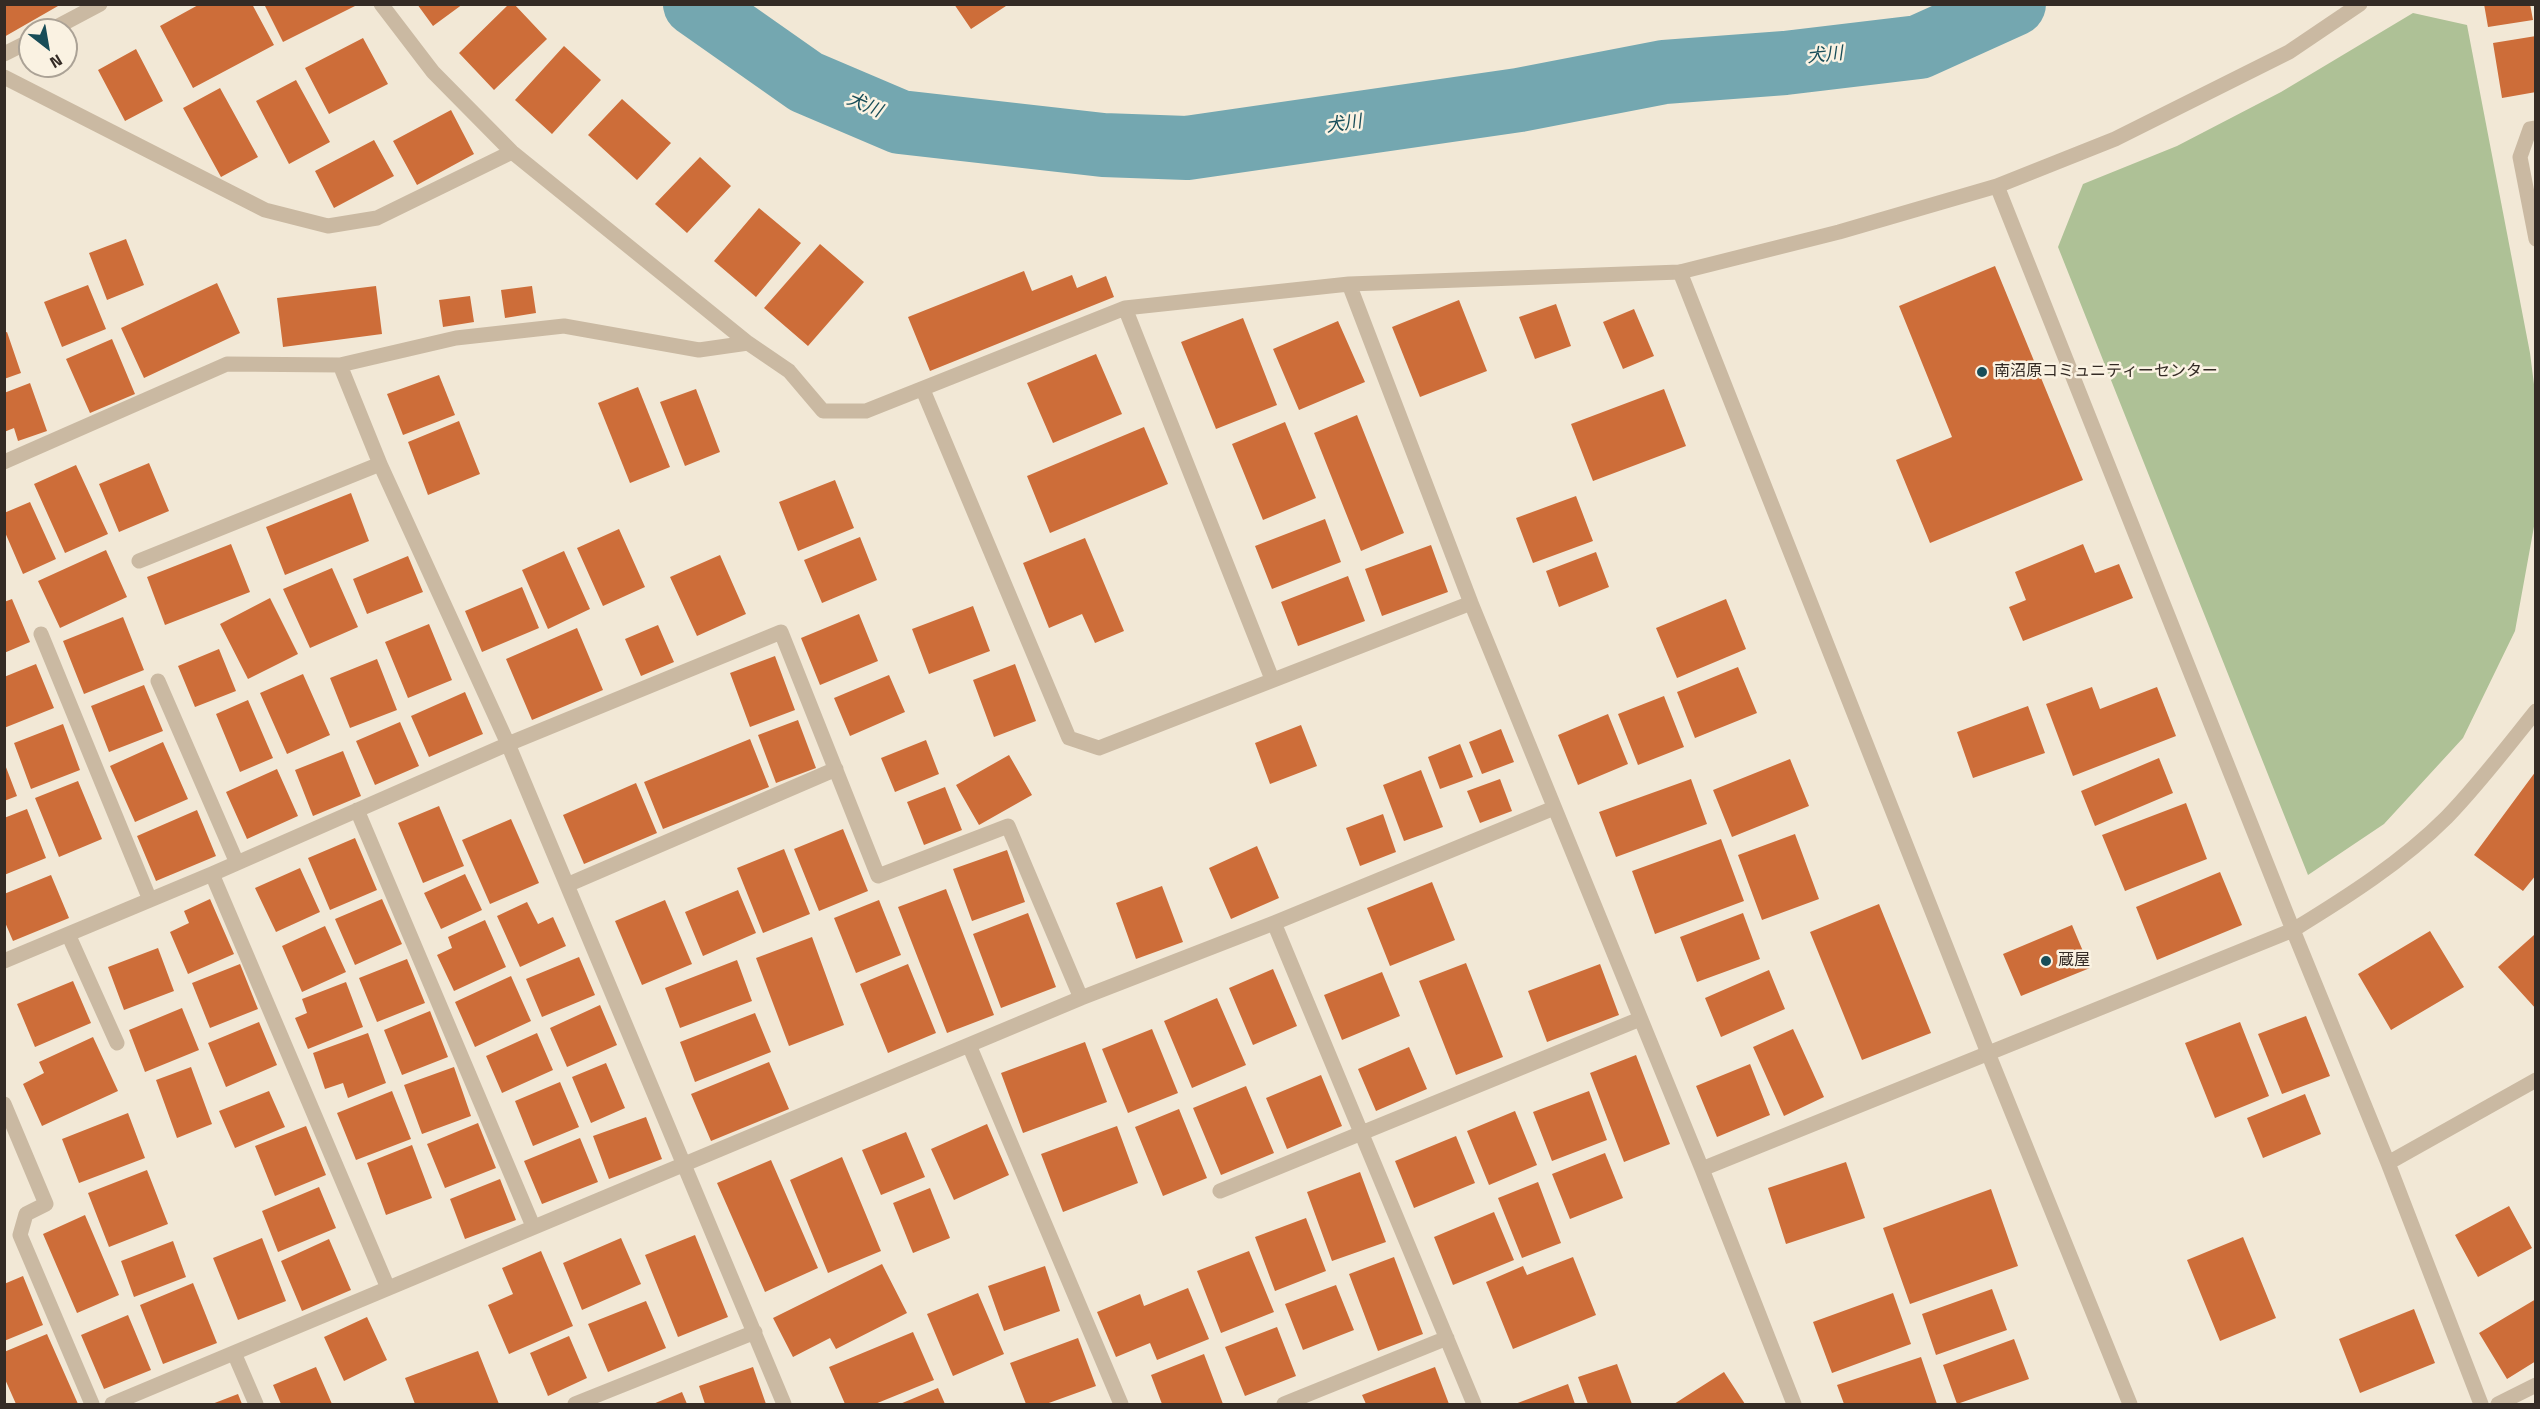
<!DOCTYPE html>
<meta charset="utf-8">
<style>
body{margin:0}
#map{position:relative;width:2540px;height:1409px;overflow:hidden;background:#f2e8d6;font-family:"Titillium Web",sans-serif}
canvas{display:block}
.frame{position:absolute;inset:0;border:6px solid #342b25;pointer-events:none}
.north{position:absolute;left:18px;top:18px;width:60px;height:60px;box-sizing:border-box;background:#faf2e2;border:2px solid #aba296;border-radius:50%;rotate:149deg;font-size:16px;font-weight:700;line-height:24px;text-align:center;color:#342b25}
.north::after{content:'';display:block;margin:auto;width:21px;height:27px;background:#184d58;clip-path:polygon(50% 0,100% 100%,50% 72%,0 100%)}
</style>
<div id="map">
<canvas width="2540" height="1409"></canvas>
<div class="frame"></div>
<div class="north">N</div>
</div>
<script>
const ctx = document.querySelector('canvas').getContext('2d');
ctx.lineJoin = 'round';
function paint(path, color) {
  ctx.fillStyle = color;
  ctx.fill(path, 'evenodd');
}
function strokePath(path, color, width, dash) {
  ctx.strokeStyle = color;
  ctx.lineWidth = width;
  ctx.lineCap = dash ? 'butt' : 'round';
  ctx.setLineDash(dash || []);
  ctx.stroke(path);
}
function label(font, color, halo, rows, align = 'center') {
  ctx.font = font + ' "Titillium Web","Noto Sans JP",sans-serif';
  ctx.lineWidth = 5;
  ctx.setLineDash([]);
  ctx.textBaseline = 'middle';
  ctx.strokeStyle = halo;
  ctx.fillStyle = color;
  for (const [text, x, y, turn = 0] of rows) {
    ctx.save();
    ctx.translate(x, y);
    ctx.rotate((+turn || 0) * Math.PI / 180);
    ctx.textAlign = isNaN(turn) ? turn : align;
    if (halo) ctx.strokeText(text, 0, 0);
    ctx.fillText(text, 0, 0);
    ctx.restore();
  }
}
const green = new Path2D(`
 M2413,13L2467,25L2530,353L2536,400L2535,521L2515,631L2463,738L2384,824L2308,875L2058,247L2083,184L2177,146L2281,92Z`);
const river = new Path2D(`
 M695,4L806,82L900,122L1103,145L1187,148L1519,100L1664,72L1785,63L1919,47L2014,4`);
const building = new Path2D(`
 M4,4H57L58,6L4,37Z
 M200,4H252L274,45L193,88L160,26Z
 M264,4H359L283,42Z
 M417,4H463L433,26Z
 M509,4H514L547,39L494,90L459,53Z
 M954,4H1009L971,29Z
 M2484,4H2530L2533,20L2488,27Z
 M2536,36V92L2502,98L2493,43Z
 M363,38L388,84L329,114L305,68Z
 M564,46L601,80L552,134L515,100Z
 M136,49L163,101L125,121L98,70Z
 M296,80L330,142L289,164L256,101Z
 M220,88L258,157L221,177L183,108Z
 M622,99L671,143L637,180L588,135Z
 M451,110L474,154L417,185L393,141Z
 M374,140L394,176L334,208L315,171Z
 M700,157L731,186L687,233L655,204Z
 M759,208L801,243L756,297L714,261Z
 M126,239L144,285L107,300L89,253Z
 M820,244L864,282L808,346L764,308Z
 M1995,266L2083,480L1930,543L1896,460L1952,437L1899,306Z
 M1024,271L1032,291L1072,275L1077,288L1106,276L1114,297L930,371L908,317Z
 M217,283L240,333L144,378L121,328Z
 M88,285L106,329L62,347L44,302Z
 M376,286L382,334L283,347L277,298Z
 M532,286L536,313L505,318L501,290Z
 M470,296L474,322L443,327L439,300Z
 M1459,300L1487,371L1420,397L1392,327Z
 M1556,304L1571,346L1535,359L1519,317Z
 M1634,309L1654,356L1623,369L1603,322Z
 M1243,318L1277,405L1216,429L1181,342Z
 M1338,321L1365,382L1299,410L1273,349Z
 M7,332L21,373L4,379V333Z
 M112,339L135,394L90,413L66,359Z
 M1096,354L1122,414L1053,443L1027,383Z
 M439,375L455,415L403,435L387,394Z
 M30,383L47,431L18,441L14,428L4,432V393Z
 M638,387L670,467L630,483L598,403Z
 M696,389L720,452L685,466L660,402Z
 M1664,389L1686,446L1593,481L1571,424Z
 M1357,415L1404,533L1361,551L1314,433Z
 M459,421L480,474L428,495L408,442Z
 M1285,422L1316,498L1263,520L1232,444Z
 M1144,427L1168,484L1050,533L1027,476Z
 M149,463L169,511L119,532L99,484Z
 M76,465L108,534L65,553L34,484Z
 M835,480L854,528L798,551L779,502Z
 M351,493L369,541L285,575L266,527Z
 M1576,496L1593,541L1533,563L1516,518Z
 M30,502L56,559L23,574L4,530V513Z
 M1325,519L1341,562L1272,589L1255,546Z
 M619,529L645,587L603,606L577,548Z
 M860,537L877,580L822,603L804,560Z
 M1085,538L1124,631L1095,643L1082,614L1049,628L1023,563Z
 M231,544L250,592L165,625L147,577Z
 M2083,544L2095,573L2119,564L2133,598L2023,641L2009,607L2026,600L2015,572Z
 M1431,545L1448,592L1382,616L1365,569Z
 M106,550L127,597L60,628L38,581Z
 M564,551L590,609L548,629L522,570Z
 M1596,552L1609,587L1559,607L1546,571Z
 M720,555L746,614L697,636L670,577Z
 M408,556L423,592L367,614L353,579Z
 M332,568L358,627L310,648L283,589Z
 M1348,576L1365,621L1298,646L1281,602Z
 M522,587L539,628L482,652L465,611Z
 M270,598L298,654L248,679L220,624Z
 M12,599L30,642L4,653V602Z
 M1726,599L1746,649L1677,678L1656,628Z
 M973,606L990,651L929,674L912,629Z
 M859,614L878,661L820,685L801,638Z
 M123,617L144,670L84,694L63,641Z
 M429,624L452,680L408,698L385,642Z
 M658,625L674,662L641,676L625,639Z
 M577,628L603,690L532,720L506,659Z
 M219,649L236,691L195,707L178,666Z
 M775,656L795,710L750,727L730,673Z
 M377,659L397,710L350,728L330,678Z
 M36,664L54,708L4,728V677Z
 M1015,664L1036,721L994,737L973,680Z
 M1738,667L1757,713L1695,738L1677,692Z
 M303,674L330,735L287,754L260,693Z
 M889,675L905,712L850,736L834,698Z
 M144,685L163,731L109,752L91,706Z
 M2092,687L2100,709L2157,687L2176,736L2073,776L2046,704Z
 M465,692L483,734L429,757L411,716Z
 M1664,696L1684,747L1638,765L1618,714Z
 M248,700L273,758L240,772L216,714Z
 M2028,706L2045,753L1973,778L1957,732Z
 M1608,714L1628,764L1578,785L1558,735Z
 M798,720L816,768L776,783L758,735Z
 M400,722L419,766L375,785L356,741Z
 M63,724L80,770L31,789L14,743Z
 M1301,725L1317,766L1270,784L1255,743Z
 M1501,729L1514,762L1482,774L1469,742Z
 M750,739L769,787L663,829L644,782Z
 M926,740L939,774L895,792L881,758Z
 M163,742L188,799L135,822L110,766Z
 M1460,744L1473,777L1440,789L1428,757Z
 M343,751L361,796L313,816L295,770Z
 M1009,755L1032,795L979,825L956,785Z
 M2159,758L2173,793L2095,826L2081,791Z
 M1790,759L1809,806L1732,837L1713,790Z
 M4,762L17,796L4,801Z
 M277,769L298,816L247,839L226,792Z
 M1421,770L1443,827L1404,841L1383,785Z
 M2536,771V875L2523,891L2474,855Z
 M1500,779L1512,811L1480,823L1467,791Z
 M1691,779L1707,824L1616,857L1599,812Z
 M78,781L102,839L59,857L35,798Z
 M636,783L657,833L584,864L563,815Z
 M945,787L962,830L924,845L907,802Z
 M2186,803L2207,859L2125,891L2102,835Z
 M439,806L464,866L423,883L398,823Z
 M27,809L46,858L4,875V818Z
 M197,810L216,856L156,881L137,836Z
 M1383,814L1396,852L1360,866L1346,828Z
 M511,819L539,883L490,904L462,840Z
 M843,829L868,891L819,911L794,849Z
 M1795,834L1819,899L1762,920L1738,855Z
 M355,838L377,890L330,910L308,858Z
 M1721,839L1744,901L1655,934L1632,871Z
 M1257,846L1279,898L1231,919L1209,868Z
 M784,849L810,914L763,933L737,868Z
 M1007,850L1025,902L972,921L953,869Z
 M300,868L320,912L276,932L255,888Z
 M2220,872L2242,925L2157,960L2136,907Z
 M465,874L482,910L441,929L424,893Z
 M51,875L69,918L13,941L4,920V894Z
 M1432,882L1455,940L1390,966L1367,908Z
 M1162,886L1183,942L1136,959L1116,903Z
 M946,889L994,1015L947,1033L898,907Z
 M738,890L756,933L703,956L685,912Z
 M210,899L234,954L188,974L170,932L189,923L184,911Z
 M382,899L402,944L355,965L335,919Z
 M665,900L692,964L642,985L615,921Z
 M879,900L901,955L856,973L834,918Z
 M527,902L538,924L553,917L566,946L520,967L497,916Z
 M1879,904L1931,1033L1862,1060L1810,932Z
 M1028,913L1056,987L1001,1008L973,934Z
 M1743,913L1760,959L1697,982L1680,937Z
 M485,920L506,967L454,991L437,955L452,948L448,937Z
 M2072,925L2090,968L2021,996L2003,954Z
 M325,926L346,972L302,992L282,946Z
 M2430,931L2464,987L2391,1030L2358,974Z
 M2534,935L2536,936V1009L2498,967Z
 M812,937L844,1025L789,1046L756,958Z
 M158,948L174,991L124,1010L108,967Z
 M579,957L595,995L542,1017L526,979Z
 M407,959L425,1003L377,1022L359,978Z
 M737,960L752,1001L680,1028L665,988Z
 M1466,963L1503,1057L1456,1075L1419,981Z
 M240,964L258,1009L210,1028L192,983Z
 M908,964L936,1033L888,1053L860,984Z
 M1600,964L1619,1015L1547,1042L1528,991Z
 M1273,969L1297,1026L1253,1045L1229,988Z
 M1769,970L1785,1009L1721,1037L1705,998Z
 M1382,972L1400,1016L1342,1040L1324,995Z
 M511,976L531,1021L475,1047L455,1002Z
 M73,981L91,1023L35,1047L17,1004Z
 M346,982L363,1027L308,1049L295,1018L307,1013L302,999Z
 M1217,998L1246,1065L1192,1088L1164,1021Z
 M600,1005L617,1045L567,1067L550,1028Z
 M182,1008L199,1050L145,1072L129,1030Z
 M430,1011L448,1057L402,1075L384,1030Z
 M755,1013L771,1052L695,1082L680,1042Z
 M2306,1016L2330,1076L2282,1094L2258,1034Z
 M259,1022L277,1065L226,1087L208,1043Z
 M2240,1022L2269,1096L2215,1118L2185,1043Z
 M1152,1029L1178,1093L1128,1113L1102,1049Z
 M1793,1029L1824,1097L1784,1116L1753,1047Z
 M368,1033L386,1083L348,1098L343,1083L325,1089L313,1053Z
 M537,1033L553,1070L502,1093L486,1056Z
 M93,1037L118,1091L42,1126L23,1084L44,1073L39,1062Z
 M1085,1042L1107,1102L1023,1133L1001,1073Z
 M1409,1047L1427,1089L1376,1111L1358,1069Z
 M1636,1055L1670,1144L1624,1162L1590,1073Z
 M769,1062L789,1109L711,1141L691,1094Z
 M606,1063L625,1108L591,1123L572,1077Z
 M1750,1064L1770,1115L1717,1137L1696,1086Z
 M191,1067L212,1124L177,1138L156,1080Z
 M454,1067L471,1116L422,1134L404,1085Z
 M1321,1075L1342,1126L1287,1149L1266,1098Z
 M560,1082L579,1127L533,1146L515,1101Z
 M1246,1086L1274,1153L1221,1175L1193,1108Z
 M269,1091L285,1127L235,1148L219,1111Z
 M392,1091L411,1139L356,1160L337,1113Z
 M1589,1091L1607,1140L1552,1161L1533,1112Z
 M2305,1094L2321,1134L2263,1158L2247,1118Z
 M1179,1109L1207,1178L1163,1196L1135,1127Z
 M1515,1111L1537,1165L1489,1185L1467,1131Z
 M128,1113L145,1158L79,1183L62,1139Z
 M646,1117L662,1159L609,1179L593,1136Z
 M478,1123L496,1168L445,1188L427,1144Z
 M987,1124L1009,1175L954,1200L931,1149Z
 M306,1126L326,1175L275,1196L255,1146Z
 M1117,1126L1138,1183L1063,1212L1041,1154Z
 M906,1132L925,1177L881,1195L862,1150Z
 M1456,1136L1475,1183L1414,1208L1395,1161Z
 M580,1138L598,1182L542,1204L524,1161Z
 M412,1145L432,1198L386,1215L367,1163Z
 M1605,1153L1623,1198L1570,1219L1552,1174Z
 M842,1157L881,1251L828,1273L790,1180Z
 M771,1160L818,1268L765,1292L717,1183Z
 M1846,1162L1865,1218L1786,1244L1768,1188Z
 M147,1170L168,1224L109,1247L88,1193Z
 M1360,1172L1386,1242L1332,1261L1307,1192Z
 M500,1179L516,1220L465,1239L450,1199Z
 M1538,1182L1561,1243L1522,1258L1498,1198Z
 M319,1187L336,1228L278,1252L262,1211Z
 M930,1188L950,1238L913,1253L893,1203Z
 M1991,1189L2018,1266L1910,1304L1883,1228Z
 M2509,1206L2532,1248L2478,1277L2455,1235Z
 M1494,1212L1514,1260L1453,1285L1434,1237Z
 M85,1215L119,1295L77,1313L43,1234Z
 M1306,1218L1326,1271L1275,1291L1255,1237Z
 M695,1235L728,1317L678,1337L645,1255Z
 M2243,1237L2276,1318L2220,1341L2187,1260Z
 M262,1238L286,1301L238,1320L213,1258Z
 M621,1238L641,1284L582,1310L563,1263Z
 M329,1239L351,1290L302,1311L281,1261Z
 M173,1241L186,1277L134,1297L121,1261Z
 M541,1251L573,1326L509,1354L488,1305L513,1294L502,1268Z
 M1249,1251L1274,1312L1221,1333L1197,1271Z
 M1394,1257L1423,1334L1378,1351L1349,1274Z
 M1573,1257L1596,1315L1513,1349L1486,1282L1523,1266L1527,1275Z
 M882,1264L907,1313L836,1349L830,1338L793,1357L773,1318Z
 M1045,1266L1060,1311L1004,1331L988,1286Z
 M23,1276L43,1325L4,1341V1284Z
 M193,1283L217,1343L163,1364L140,1305Z
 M1336,1285L1354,1330L1303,1350L1285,1304Z
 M1188,1288L1209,1339L1157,1360L1150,1343L1116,1357L1097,1312L1140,1294L1144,1306Z
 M1992,1289L2007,1330L1936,1355L1922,1314Z
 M978,1293L1004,1354L953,1376L927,1314Z
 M1893,1293L1911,1344L1832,1373L1813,1322Z
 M2536,1299V1361L2507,1379L2479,1333Z
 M646,1301L666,1348L608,1372L588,1324Z
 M2414,1309L2435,1363L2360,1393L2339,1339Z
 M128,1315L151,1370L104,1389L81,1335Z
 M367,1317L387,1360L344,1381L324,1337Z
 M1277,1327L1296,1376L1245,1396L1225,1347Z
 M913,1332L934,1380L875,1404H845L829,1367Z
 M47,1334L78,1404H16L4,1377V1352Z
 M569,1336L587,1378L548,1396L530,1353Z
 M1078,1338L1096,1386L1046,1404H1026L1010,1363Z
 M2014,1339L2029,1379L1957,1404L1943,1365Z
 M478,1351L499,1404H415L405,1378Z
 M1204,1354L1223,1404H1162L1151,1375Z
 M1921,1357L1937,1404H1844L1837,1385Z
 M1617,1364L1632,1404H1588L1578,1377Z
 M316,1367L332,1404H281L273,1385Z
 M753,1367L766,1404H705L699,1386Z
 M1435,1367L1449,1404H1366L1362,1395Z
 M1724,1372L1745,1404H1674Z
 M1568,1384L1575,1404H1515Z
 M938,1388L945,1404H900Z
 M682,1392L687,1404H653Z
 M238,1394L242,1404H212Z`);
const lane = new Path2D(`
 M381,4L433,72L512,152L748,343L789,371L823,411H866L1125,308L1349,284L1680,272L1839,232L1997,186L2293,930L2388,1163L2481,1404
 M51,30L100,4
 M4,54L30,41
 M4,77L265,210L328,226L377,218L512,152
 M2536,128L2530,129L2520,157L2536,239
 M1997,186L2115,139L2289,52L2360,4
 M1349,284L1471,603L1702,1169L1794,1404
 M1125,308L1272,679
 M340,365L380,464L508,744L784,1404
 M923,390L1069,738L1099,748L1471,603
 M4,462L227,364L340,365L456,338L564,326L699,350L748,343
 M139,561L380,464
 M41,634L150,900
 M158,681L237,863
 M357,810L533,1226
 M212,874L388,1288
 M567,885L836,769
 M1274,923L1474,1404
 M68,934L117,1043
 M4,961L212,874L508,744L781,632L878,876L1008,826L1081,998
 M969,1045L1121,1404
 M4,1104L46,1204L26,1214L20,1235L92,1404
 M2388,1163L2536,1080
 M1702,1169L2293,930C2347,897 2402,862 2447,817C2479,784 2507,747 2536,711
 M1220,1191L1640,1019
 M234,1353L256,1404
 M112,1404L1081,998L1274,923L1554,808
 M575,1404L755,1332
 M1284,1404L1447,1338
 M2498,1404L2536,1385`);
const street = new Path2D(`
 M1680,272L1988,1053L2130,1404`);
const markers = [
 [1982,372,6,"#184d58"],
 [2046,961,6,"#184d58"]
];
const poiNames = [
 ["南沼原コミュニティーセンター",1994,372],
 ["蔵屋",2058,961]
];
const waterNames = [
 ["犬川",1825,56,-6],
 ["犬川",864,106,23],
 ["犬川",1344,125,-8]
];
paint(green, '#aec196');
strokePath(river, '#74a7b0', 64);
paint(building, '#cd6d39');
strokePath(lane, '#cab9a2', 15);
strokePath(street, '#cab9a2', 15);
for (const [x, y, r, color] of markers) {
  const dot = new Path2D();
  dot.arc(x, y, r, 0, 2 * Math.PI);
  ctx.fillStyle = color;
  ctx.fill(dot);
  strokePath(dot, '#faf2e2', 2);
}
label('16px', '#342b25', '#faf2e2', poiNames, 'left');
label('italic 18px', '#184d58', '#faf2e2', waterNames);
</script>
